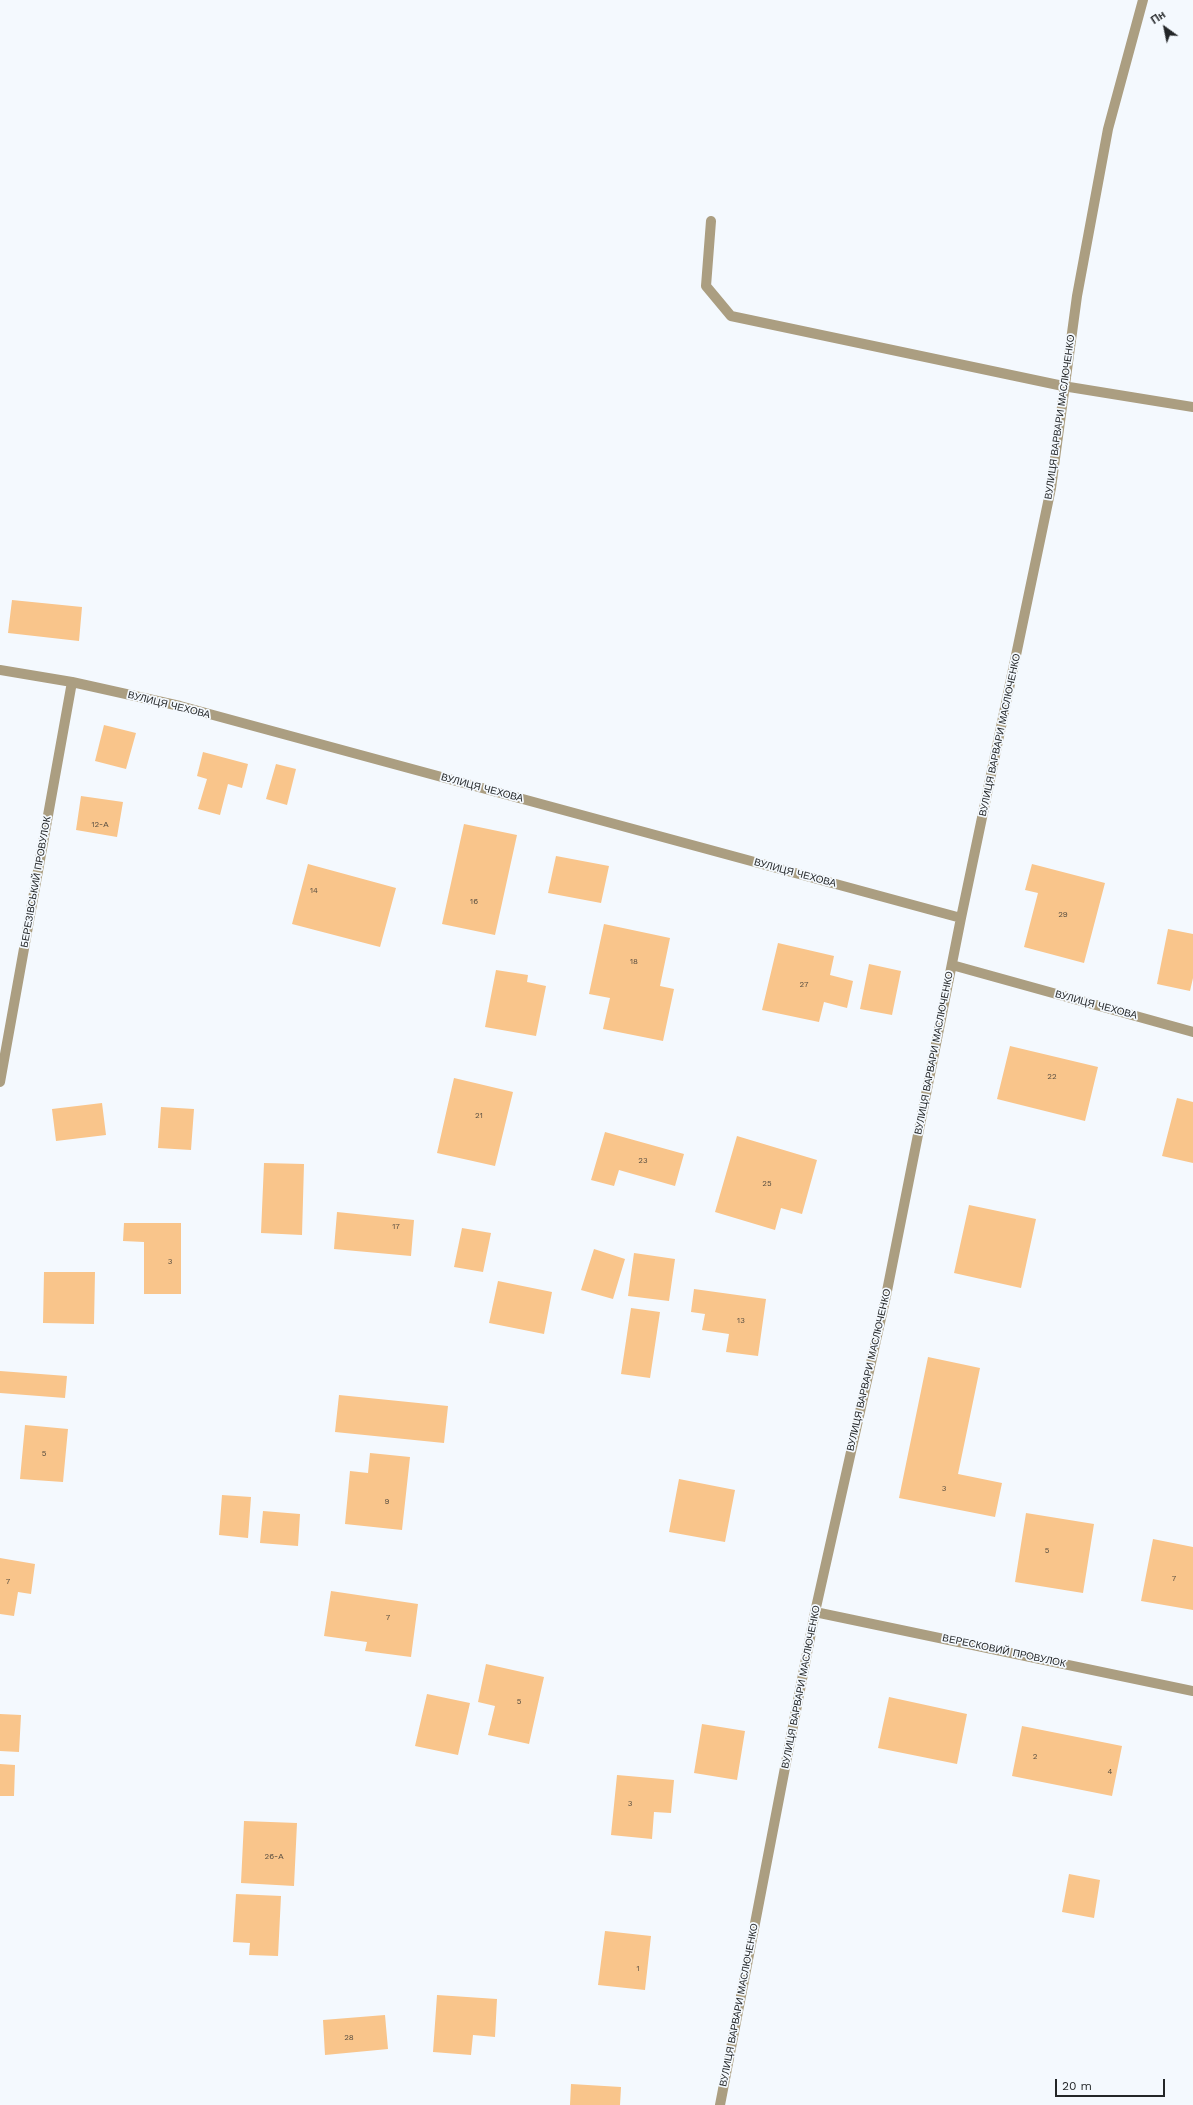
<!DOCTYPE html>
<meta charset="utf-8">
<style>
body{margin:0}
#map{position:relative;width:1193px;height:2105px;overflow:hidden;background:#f4f9fe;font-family:"Work Sans",sans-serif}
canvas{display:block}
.north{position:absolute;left:1145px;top:8px;width:40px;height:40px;-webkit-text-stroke:3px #f4f9fe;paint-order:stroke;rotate:327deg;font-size:11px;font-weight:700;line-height:16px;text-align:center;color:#232628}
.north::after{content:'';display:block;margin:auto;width:14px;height:18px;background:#232628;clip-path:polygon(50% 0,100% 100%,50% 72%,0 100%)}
.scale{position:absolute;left:1055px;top:2079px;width:110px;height:18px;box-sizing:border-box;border:2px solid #232628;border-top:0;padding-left:5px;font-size:12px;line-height:14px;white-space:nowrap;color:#232628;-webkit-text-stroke:3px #f4f9fe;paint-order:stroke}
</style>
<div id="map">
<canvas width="1193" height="2105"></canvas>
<div class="north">Пн</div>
<div class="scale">20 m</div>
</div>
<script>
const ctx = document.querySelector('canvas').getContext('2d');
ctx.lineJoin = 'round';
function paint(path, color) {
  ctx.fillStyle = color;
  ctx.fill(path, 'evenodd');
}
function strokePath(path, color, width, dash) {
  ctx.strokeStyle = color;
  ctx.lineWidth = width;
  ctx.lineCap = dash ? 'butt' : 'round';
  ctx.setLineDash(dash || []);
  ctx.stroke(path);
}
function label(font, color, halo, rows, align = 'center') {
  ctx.font = font + ' "Work Sans",sans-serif';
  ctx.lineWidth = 3.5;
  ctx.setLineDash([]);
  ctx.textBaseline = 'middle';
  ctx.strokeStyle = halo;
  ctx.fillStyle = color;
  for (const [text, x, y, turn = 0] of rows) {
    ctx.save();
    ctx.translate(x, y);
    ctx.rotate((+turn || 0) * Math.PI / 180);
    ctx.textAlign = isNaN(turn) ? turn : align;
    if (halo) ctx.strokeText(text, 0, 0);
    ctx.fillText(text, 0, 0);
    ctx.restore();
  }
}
const building = new Path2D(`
 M12,600L82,607L79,641L8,633Z
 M104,725L136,733L126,769L95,761Z
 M203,752L248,764L242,788L228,784L220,815L198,809L207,779L197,776Z
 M276,764L296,769L287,805L266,799Z
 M81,796L123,802L117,837L76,830Z
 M464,824L517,835L495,935L442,924Z
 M556,856L609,866L601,903L548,893Z
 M308,864L396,888L380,947L292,924Z
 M1032,864L1105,883L1084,963L1024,947L1038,893L1025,890Z
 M604,924L670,938L660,986L674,989L663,1041L603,1029L610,998L589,994Z
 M1168,929L1193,934V978L1190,991L1157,984Z
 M778,943L834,956L830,975L853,981L847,1008L824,1002L819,1022L762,1010Z
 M869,964L901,971L892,1015L860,1009Z
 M496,970L528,975L527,982L546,986L536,1036L485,1027Z
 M1010,1046L1098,1067L1085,1121L997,1099Z
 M454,1078L513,1092L495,1166L437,1153Z
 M1177,1098L1193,1102V1163L1162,1156Z
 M102,1103L106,1135L56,1141L52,1109Z
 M161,1107L194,1109L191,1150L158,1148Z
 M605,1132L684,1154L675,1186L619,1170L614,1186L591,1180Z
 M737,1136L817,1160L802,1214L781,1208L775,1230L715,1212Z
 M264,1163L304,1164L302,1235L261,1233Z
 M969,1205L1036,1219L1021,1288L954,1273Z
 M337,1212L414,1220L411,1256L334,1249Z
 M124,1223H181V1294H144V1242L123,1241Z
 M462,1228L491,1233L483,1272L454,1267Z
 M594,1249L625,1259L613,1299L581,1290Z
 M634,1253L675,1259L669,1301L628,1296Z
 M44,1272H95L94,1324L43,1323Z
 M498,1281L552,1292L544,1334L489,1323Z
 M694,1289L766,1299L758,1356L726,1352L729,1334L702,1330L705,1314L691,1312Z
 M631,1308L660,1312L650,1378L621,1374Z
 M928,1357L980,1368L958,1474L1002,1483L995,1517L899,1498Z
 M0,1371L67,1376L65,1398L0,1393Z
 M339,1395L448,1406L444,1443L335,1432Z
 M25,1425L68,1429L63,1482L20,1479Z
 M370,1453L410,1457L402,1530L345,1524L350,1471L368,1473Z
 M679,1479L735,1490L725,1542L669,1532Z
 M222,1495L251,1497L248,1538L219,1535Z
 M263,1511L300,1514L298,1546L260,1543Z
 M1026,1513L1094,1524L1083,1593L1015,1582Z
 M1153,1539L1193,1547V1610L1141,1601Z
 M0,1558L35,1564L31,1594L18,1592L14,1616L0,1614Z
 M331,1591L418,1604L411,1657L365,1651L367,1642L324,1636Z
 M486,1664L544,1677L529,1744L488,1735L495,1706L478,1702Z
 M427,1694L470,1703L458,1755L415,1746Z
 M889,1697L967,1714L957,1764L878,1748Z
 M0,1714L21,1715L19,1752L0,1751Z
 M702,1724L745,1731L737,1780L694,1773Z
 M1022,1726L1122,1746L1112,1796L1012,1776Z
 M0,1764L15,1765L14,1796H0Z
 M617,1775L674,1780L671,1813L654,1812L652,1839L611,1835Z
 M244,1821L297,1823L294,1886L241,1883Z
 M1069,1874L1100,1880L1094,1918L1062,1912Z
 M236,1894L281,1896L278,1956L249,1955L250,1943L233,1942Z
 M605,1931L651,1936L645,1990L598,1985Z
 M437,1995L497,1999L495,2037L473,2035L471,2055L433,2052Z
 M385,2015L388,2049L325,2055L323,2020Z
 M571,2084L621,2087L620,2105H570Z`);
const minor = new Path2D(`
 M711,221L706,286L731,316L1063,386L1193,407
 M0,670L72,682L180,706L961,918
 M952,965L1193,1032
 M0,1082L72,682
 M815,1612L1193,1691
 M720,2105L815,1612L886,1296L961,918L1051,488L1077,296L1108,129L1143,0`);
const numberNames = [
 ["12-А",100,825],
 ["14",314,891],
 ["16",474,902],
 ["29",1063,915],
 ["18",634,962],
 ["27",804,985],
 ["22",1052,1077],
 ["21",479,1116],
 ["23",643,1161],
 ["25",767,1184],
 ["17",396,1227],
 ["3",170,1262],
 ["13",741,1321],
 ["5",44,1454],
 ["3",944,1489],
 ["9",387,1502],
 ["5",1047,1551],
 ["7",1174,1579],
 ["7",8,1582],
 ["7",388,1618],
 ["5",519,1702],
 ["2",1035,1757],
 ["4",1110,1772],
 ["3",630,1804],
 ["26-А",274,1857],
 ["1",638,1969],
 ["28",349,2038]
];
const streetNames = [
 ["ВУЛИЦЯ ВАРВАРИ МАСЛЮЧЕНКО",1060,417,-82],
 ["ВУЛИЦЯ ЧЕХОВА",169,705,14],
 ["ВУЛИЦЯ ВАРВАРИ МАСЛЮЧЕНКО",1000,735,-78],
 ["ВУЛИЦЯ ЧЕХОВА",482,788,15],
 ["ВУЛИЦЯ ЧЕХОВА",795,873,15],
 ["БЕРЕЗІВСЬКИЙ ПРОВУЛОК",36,882,-80],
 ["ВУЛИЦЯ ЧЕХОВА",1096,1005,15],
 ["ВУЛИЦЯ ВАРВАРИ МАСЛЮЧЕНКО",934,1053,-79],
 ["ВУЛИЦЯ ВАРВАРИ МАСЛЮЧЕНКО",869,1370,-77],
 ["ВЕРЕСКОВИЙ ПРОВУЛОК",1004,1651,12],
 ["ВУЛИЦЯ ВАРВАРИ МАСЛЮЧЕНКО",801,1687,-79],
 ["ВУЛИЦЯ ВАРВАРИ МАСЛЮЧЕНКО",739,2005,-79]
];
paint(building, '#f9c58b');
strokePath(minor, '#ab9e81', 10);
label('8px', '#584e41', null, numberNames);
label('10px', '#232628', '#f4f9fe', streetNames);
</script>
